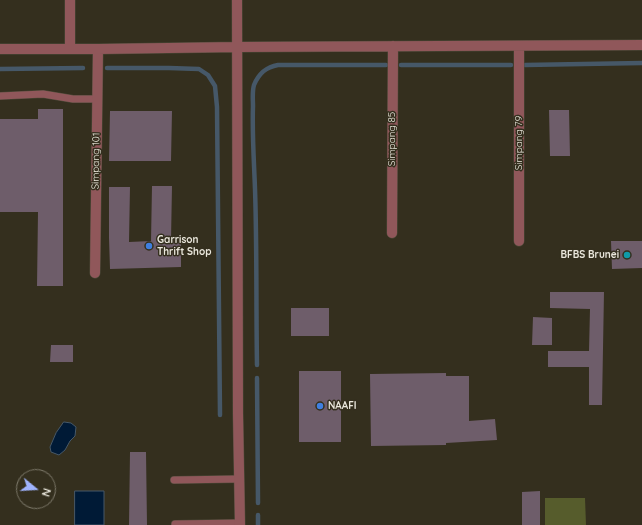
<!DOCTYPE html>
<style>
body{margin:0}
#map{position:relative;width:642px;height:525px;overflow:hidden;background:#342f1e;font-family:Quicksand,sans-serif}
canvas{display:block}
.north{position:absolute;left:16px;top:469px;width:40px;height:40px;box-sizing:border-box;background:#342f1e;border:1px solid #7d796a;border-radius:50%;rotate:108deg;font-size:11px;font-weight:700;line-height:16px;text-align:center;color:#eae7dc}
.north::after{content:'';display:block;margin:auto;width:14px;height:18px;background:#9fb3fd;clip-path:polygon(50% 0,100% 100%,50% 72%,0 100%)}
</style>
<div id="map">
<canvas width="642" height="525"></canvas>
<div class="north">N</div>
</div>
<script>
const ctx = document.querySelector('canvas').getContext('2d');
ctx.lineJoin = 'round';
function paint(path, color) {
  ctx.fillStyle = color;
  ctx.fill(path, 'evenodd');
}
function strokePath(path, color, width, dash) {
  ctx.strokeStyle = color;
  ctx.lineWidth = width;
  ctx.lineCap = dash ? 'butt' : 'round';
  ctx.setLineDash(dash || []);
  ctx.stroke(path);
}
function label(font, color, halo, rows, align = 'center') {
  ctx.font = font + ' Quicksand,sans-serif';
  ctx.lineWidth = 3;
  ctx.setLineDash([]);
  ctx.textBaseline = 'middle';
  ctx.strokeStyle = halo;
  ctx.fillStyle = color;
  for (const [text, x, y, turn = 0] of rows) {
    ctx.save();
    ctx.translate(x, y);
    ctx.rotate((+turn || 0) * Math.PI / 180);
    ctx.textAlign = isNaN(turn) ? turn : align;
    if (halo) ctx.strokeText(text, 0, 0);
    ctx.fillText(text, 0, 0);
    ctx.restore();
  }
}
const green = new Path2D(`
 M545,498H585L586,525H545Z`);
const water = new Path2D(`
 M64,422L71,423L76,427L75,436L70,441L65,450L59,455L51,452L50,447L56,433Z
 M75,491H104V525H75Z`);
const stream = new Path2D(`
 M401,65H511
 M525,65L642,63
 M107,68H169L199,69L208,75L215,86L217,107L220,415
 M0,69L83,68
 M257,365C256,306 257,247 255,189C254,161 252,134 253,106C253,100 252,92 254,85C259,73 266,67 278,65H386
 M257,378L258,503
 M258,515V525`);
const building = new Path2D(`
 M38,109H63V286H37L38,212H0V119H38Z
 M549,110H569L570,156H550Z
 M110,111H172L171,161H109Z
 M152,186H172L171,240H181V267L110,269L109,238V187H130L129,242L151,241Z
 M611,241H642V268L612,269Z
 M550,292H604L602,405H589V367H548V351H589L590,309L550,308Z
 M291,308H329V336H291Z
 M533,317L552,318V345H532Z
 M51,345H73V362H50Z
 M299,371H341V442H299Z
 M446,373V376H469V421L495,419L497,440L446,443V445L371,446L370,374Z
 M130,452H146L147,525H129Z
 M540,491V525H522V492Z`);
const service = new Path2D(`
 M0,96L43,94L73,99H97
 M174,480L239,479
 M175,524L240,523`);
const minor = new Path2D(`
 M70,0V49
 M237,0L238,414L240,525
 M519,46V241
 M0,49H98L238,47L642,45
 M392,233L393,46
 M95,273L98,49`);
const markers = [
 [149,246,4,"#3f7fe0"],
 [627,255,4,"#0f9aa8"],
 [320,406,4,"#3f7fe0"]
];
const streetNames = [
 ["Simpang 85",392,139,-90],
 ["Simpang 79",519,143,-90],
 ["Simpang 101",96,161,-89]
];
const poiNames = [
 ["Garrison",157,240],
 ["Thrift Shop",157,252],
 ["BFBS Brunei",619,255,"right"],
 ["NAAFI",328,406]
];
paint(green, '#565c2c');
paint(water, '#001a36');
strokePath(water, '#465868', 1);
strokePath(stream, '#465868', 4.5);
paint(building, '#6e5d6a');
strokePath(service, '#514c3c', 8);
strokePath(minor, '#514c3c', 11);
strokePath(service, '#90575a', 7);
strokePath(minor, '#90575a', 10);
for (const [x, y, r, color] of markers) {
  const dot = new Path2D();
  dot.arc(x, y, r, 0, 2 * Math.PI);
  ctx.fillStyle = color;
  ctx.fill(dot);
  strokePath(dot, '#342f1e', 1.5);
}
label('10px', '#eae7dc', '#342f1e', streetNames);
label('bold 10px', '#eae7dc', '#342f1e', poiNames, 'left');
</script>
